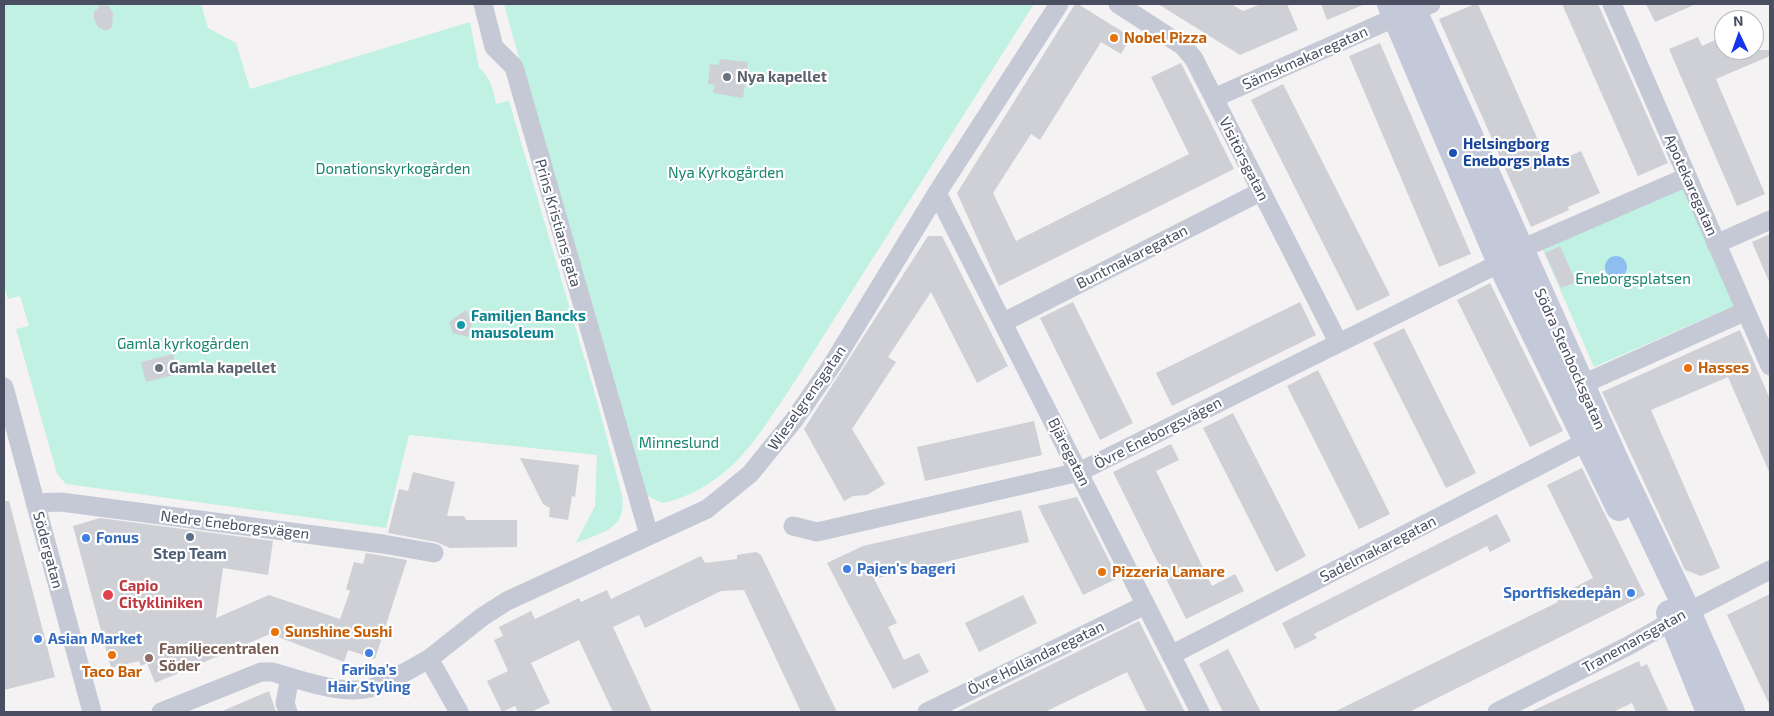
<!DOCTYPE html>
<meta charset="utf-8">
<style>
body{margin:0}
#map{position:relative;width:1774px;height:716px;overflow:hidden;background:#f4f2f2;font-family:"Exo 2",sans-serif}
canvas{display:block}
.frame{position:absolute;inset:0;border:5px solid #494e60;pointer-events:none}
.north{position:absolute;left:1714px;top:10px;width:50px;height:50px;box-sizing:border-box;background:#fff;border:1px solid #b6b8bf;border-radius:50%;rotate:357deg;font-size:14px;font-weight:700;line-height:20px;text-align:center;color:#494e60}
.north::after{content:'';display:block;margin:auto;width:18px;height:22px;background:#1634ea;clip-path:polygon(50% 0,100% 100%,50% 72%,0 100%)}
</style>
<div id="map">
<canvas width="1774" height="716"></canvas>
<div class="frame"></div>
<div class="north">N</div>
</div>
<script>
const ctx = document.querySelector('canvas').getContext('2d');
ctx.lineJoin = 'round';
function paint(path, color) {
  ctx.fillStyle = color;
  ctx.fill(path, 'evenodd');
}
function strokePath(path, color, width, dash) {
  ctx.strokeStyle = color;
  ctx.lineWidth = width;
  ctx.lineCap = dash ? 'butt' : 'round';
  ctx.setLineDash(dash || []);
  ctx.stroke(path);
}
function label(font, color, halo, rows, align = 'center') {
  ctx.font = font + ' "Exo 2",sans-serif';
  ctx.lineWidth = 4.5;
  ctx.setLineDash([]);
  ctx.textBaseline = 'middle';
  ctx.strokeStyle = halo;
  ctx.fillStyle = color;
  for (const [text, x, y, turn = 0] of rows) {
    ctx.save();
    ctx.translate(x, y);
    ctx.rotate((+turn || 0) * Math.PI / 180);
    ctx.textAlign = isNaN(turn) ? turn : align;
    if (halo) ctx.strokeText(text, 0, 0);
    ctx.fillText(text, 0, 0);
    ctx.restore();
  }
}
const green = new Path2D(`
 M4,4H201L208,28L236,43L250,89L470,22L479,68C491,77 493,90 496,104L509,101L597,401L622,495C628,529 602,532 576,543L595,506L597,455L409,435L386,528L66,484L57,474L16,329L29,326L20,296L8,299L4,285Z
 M504,4H1034L788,392C761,431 741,467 698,490C686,496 675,501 662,503L644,494L561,210Z
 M1682,187L1734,306L1594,367L1542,248Z`);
const water = new Path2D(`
 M1605 267a11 11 0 1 1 22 0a11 11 0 1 1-22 0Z`);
const building = new Path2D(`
 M1075,4H1078L1131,37L1121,54L1101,42L1040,140L1031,134L993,193L1016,241L1189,154L1151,77L1181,63L1234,169L999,286L957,193Z
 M1158,4H1231L1243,11L1261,4H1287L1298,30L1240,55Z
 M1321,4H1365L1327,20Z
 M1475,4H1478L1549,165L1581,151L1600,193L1568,207L1569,210L1531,227L1439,19Z
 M1562,4H1598L1668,163L1638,176Z
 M1646,4H1696L1655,22Z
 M101,5L109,6L113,14L112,27L106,31L98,27L94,19V12Z
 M1724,36V50H1770V56L1716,79L1765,194L1737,206L1669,49L1698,37L1702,46Z
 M1380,43L1471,254L1439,267L1349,56Z
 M720,59L748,62L743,98L713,93L715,85L708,84L710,64L719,65Z
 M1283,84L1390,295L1357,311L1251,100Z
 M1770,234V284L1752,242Z
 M928,236H942L1008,366L977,383L931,292L888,357L896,362L852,429L885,484L867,495L853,496L844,501L804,429Z
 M1560,246L1576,282L1561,288L1545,253Z
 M1490,283L1563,431L1530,447L1457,300Z
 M1073,302L1133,423L1100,440L1040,318Z
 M1300,302L1316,335L1172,406L1156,373Z
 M466,310L472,323L468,337L453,333L449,322Z
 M1404,328L1476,473L1446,488L1373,343Z
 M1740,330L1770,399V474L1728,377L1651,410L1720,568L1701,576L1685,570L1602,392Z
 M173,354L178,374L146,382L141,362Z
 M1318,370L1390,514L1359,529L1287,386Z
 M1233,413L1306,556L1276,572L1203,428Z
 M1034,421L1042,455L925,481L917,447Z
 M1171,444L1179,460L1156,471L1212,586L1235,574L1244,591L1186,619L1113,472Z
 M520,458L579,465L575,497L572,496L568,520L549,517L550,508L543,504Z
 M1582,468L1645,595L1409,712H1334L1558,602L1555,597L1593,578L1547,485Z
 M413,472L455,482L447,516H464L466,520H517V547L450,548L436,542L388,533L399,489L408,491Z
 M1077,497L1118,578L1083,595L1038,506Z
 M4,501H9L55,677L4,690Z
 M1021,510L1029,542L874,579L897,623L888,627L904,660L919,653L929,672L893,689L827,563L863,546Z
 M1497,514L1511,541L1490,552L1487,546L1314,634L1317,638L1295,649L1282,623Z
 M100,518L273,541L268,575L223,568L216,618L269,595L340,619L350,591L346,589L354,562L363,564L366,553L407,560L375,659L348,650L344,662L270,634L155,683L147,663L141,666L139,661L111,668L73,526Z
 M756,552L761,555L837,712H801L744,590L721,591L645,628L639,615L613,627L652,712H613L579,640L531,663L550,703L531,712H518L515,706L502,712L487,681L508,671L494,640L503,636L499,627L531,611L535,619L579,598L581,602L607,590L611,599L701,556L705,563L737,559V555Z
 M1770,594V706L1727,615Z
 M1023,595L1037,623L979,652L965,623Z
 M1139,621L1185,712H1147L1127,672L1045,712H956Z
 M1228,649L1249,689L1261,712H1223L1199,664Z
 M1639,661L1641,667L1647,664L1669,712H1636L1632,703L1613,712H1530Z
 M269,691L276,712H220Z`);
const minor = new Path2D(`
 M483,4L494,47L514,67L649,535
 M1118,4L1183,46L1194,59L1338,342
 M1612,4L1770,366
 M1414,11L1431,4
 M1214,98L1396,17
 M937,193L1200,712
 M1716,244L1770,220
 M1521,249L1687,177
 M1004,322L1260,192
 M4,387L92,712
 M1572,389L1746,311
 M35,503L61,502L383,544L434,553
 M793,526L817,532L1079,472L1500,263
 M1171,655L1585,442
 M429,659L482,617L507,601L707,509L750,474L794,420L832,365L937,193L1059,4
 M161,712L261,672H272C299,679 343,696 370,688C390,682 410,669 429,659L459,712
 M288,712L285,703L290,677
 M927,712L1145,605
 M1497,712L1628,646L1688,612L1770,570`);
const secondary = new Path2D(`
 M1390,4L1500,263L1619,508
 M1411,4L1618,465L1688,612L1732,712
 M1669,613L1709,712`);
const markers = [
 [1114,38,5,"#e8710a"],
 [727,77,5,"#6b7280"],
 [1453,153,5,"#1a4fb4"],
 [461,325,5,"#0f9aa8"],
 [159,368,5,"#6b7280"],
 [1688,368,5,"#e8710a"],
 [190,537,5,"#5c6f8a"],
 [86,538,5,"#3f7fe0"],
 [847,569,5,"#3f7fe0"],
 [1102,572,5,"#e8710a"],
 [1631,593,5,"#3f7fe0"],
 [108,595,6,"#e0444e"],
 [275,632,5,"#e8710a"],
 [38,639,5,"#3f7fe0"],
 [369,653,5,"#3f7fe0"],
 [112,655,5,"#e8710a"],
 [149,658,5,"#8d6e63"]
];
const foodNames = [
 ["Nobel Pizza",1124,38],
 ["Hasses",1698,368],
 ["Pizzeria Lamare",1112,572],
 ["Sunshine Sushi",285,632],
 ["Taco Bar",112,672,"center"]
];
const streetNames = [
 ["Sämskmakaregatan",1305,58,-24],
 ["Visitörsgatan",1244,159,63],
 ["Apotekaregatan",1691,185,66],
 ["Prins Kristians gata",558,223,74],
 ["Buntmakaregatan",1132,257,-27],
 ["Södra Stenbocksgatan",1570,359,66],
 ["Wieselgrensgatan",807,398,-55],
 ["Övre Eneborgsvägen",1158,433,-27],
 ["Bjäregatan",1069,452,63],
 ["Nedre Eneborgsvägen",235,525,7],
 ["Sadelmakaregatan",1378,549,-27],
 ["Södergatan",48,550,75],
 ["Tranemansgatan",1634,641,-29],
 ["Övre Holländaregatan",1036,658,-26]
];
const worshipNames = [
 ["Nya kapellet",737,77],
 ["Gamla kapellet",169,368]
];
const transitNames = [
 ["Helsingborg",1463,144],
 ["Eneborgs plats",1463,161]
];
const parkNames = [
 ["Donationskyrkogården",393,169],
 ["Nya Kyrkogården",726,173],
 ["Eneborgsplatsen",1633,279],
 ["Gamla kyrkogården",183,344],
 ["Minneslund",679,443]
];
const cultureNames = [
 ["Familjen Bancks",471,316],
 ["mausoleum",471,333]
];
const shopNames = [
 ["Fonus",96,538],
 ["Pajen's bageri",857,569],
 ["Sportfiskedepån",1621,593,"right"],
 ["Asian Market",48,639],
 ["Fariba's",369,670,"center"],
 ["Hair Styling",369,687,"center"]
];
const serviceNames = [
 ["Step Team",190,554]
];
const healthNames = [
 ["Capio",119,586],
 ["Citykliniken",119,603]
];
const educationNames = [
 ["Familjecentralen",159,649],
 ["Söder",159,666]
];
paint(green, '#c1f1e2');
paint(water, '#8dbeef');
paint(building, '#ced0d6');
strokePath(minor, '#c5c9d6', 19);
strokePath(secondary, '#c4c9da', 26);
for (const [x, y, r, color] of markers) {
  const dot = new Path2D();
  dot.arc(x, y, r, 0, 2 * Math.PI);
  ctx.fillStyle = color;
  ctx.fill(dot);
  strokePath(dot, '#fff', 2);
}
label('bold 15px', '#c56008', '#fff', foodNames, 'left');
label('15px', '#494e60', '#fff', streetNames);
label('bold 15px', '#5b616d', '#fff', worshipNames, 'left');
label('bold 15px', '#164399', '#fff', transitNames, 'left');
label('15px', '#16856e', '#fff', parkNames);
label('bold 15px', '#0d838f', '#fff', cultureNames, 'left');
label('bold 15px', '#366cbe', '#fff', shopNames, 'left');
label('bold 15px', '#4e5e75', '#fff', serviceNames);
label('bold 15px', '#be3a42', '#fff', healthNames, 'left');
label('bold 15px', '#785e54', '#fff', educationNames, 'left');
</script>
